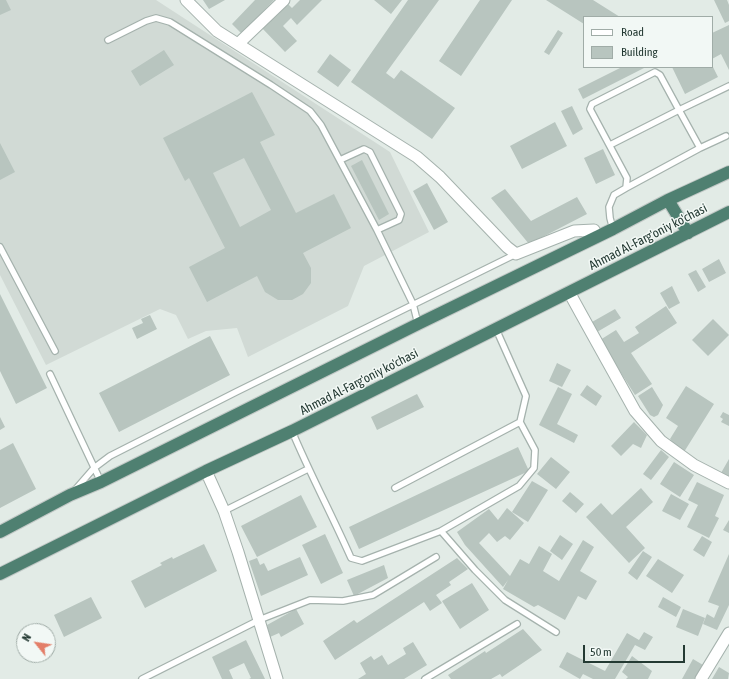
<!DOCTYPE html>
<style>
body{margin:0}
#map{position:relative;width:729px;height:679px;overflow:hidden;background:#e2ebe6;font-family:"Asap Condensed",sans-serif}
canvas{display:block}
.legend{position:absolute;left:583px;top:16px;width:130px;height:52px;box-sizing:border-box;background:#f2f8f5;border:1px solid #a0aca7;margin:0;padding:5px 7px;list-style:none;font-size:12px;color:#243a33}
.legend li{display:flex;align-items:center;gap:8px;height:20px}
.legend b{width:20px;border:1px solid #a0aca7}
.north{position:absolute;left:16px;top:623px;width:40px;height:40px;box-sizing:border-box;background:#f2f8f5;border:1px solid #a0aca7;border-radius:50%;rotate:300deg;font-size:11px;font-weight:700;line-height:16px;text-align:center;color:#243a33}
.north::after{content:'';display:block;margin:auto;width:14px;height:18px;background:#e37e68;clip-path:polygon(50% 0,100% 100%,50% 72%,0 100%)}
.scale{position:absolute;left:583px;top:645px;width:102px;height:18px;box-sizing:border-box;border:2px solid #243a33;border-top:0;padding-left:5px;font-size:12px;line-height:14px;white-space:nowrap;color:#243a33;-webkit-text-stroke:3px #f2f8f5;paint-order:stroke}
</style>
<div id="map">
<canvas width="729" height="679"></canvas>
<ul class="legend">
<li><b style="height:5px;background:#fff"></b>Road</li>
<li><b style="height:11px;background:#b8c5bf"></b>Building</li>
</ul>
<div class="north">N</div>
<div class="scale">50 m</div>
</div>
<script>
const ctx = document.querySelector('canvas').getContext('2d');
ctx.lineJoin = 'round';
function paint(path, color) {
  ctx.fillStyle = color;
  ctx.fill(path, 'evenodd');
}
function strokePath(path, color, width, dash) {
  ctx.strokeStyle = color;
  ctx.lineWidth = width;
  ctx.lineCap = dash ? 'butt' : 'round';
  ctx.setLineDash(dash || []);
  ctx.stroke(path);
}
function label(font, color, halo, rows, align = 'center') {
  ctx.font = font + ' "Asap Condensed",sans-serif';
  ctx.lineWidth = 3;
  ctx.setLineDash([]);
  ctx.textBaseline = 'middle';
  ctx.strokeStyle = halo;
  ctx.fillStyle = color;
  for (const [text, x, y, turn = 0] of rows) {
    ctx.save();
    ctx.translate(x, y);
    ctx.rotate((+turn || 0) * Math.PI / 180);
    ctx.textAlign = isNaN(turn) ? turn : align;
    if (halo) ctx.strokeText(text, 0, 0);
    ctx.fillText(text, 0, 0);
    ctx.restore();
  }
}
const built = new Path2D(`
 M0,0H156L390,152L429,232L364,266L348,306L248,357L237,328L206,331L188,339L176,315L160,309L46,365L0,275Z`);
const building = new Path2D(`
 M0,0H6L11,10L0,15Z
 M203,0H225L209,9Z
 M255,0H274L242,34L232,24Z
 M300,0H322L297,25L291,18L283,26L297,41L285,52L261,27L287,3L292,8Z
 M374,0H402L391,14Z
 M408,0H439L386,73L394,79L401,70L455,108L432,139L351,82Z
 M480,0H512L461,76L439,61Z
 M546,0H593L620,17H584V24Z
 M714,0H727L729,5V21L725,23Z
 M729,25V70L721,54L712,59V33Z
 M558,30L563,33L549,55L544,52Z
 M164,50L174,65L140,86L131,71Z
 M330,54L351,70L338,87L317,72Z
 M622,67H646L583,99L578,89Z
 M672,67H713L718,77L685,94Z
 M252,92L275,135L260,142L296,213L334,194L351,228L303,253L311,268V283L303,294L292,300H278L265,292L257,276L207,302L189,267L225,248L189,178L185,181L163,138ZM244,158L271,210L240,227L213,173Z
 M572,106L583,129L573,135L561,111Z
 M555,122L567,146L522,169L510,146Z
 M0,143L15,172L0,180Z
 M603,149L615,175L596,184L584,158Z
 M362,160L389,214L379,220L351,166Z
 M427,183L448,222L434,230L413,191Z
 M505,189L531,221L577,197L587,214L529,244L491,198Z
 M719,259L726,273L709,282L702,269Z
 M696,270L706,287L698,292L688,274Z
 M672,286L680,303L669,309L660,293Z
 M0,294L47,388L16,404L0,371Z
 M666,306L677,323L631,353L652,384L635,395L600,340L616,330L624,342L639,333L635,327Z
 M615,309L621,318L597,332L592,322Z
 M150,315L157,329L137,339L132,328L143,323L141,319Z
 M713,319L729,335L708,356L692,340Z
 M210,336L230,375L119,432L99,393Z
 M557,363L571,370L562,387L549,381Z
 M587,385L602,396L596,406L580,395Z
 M686,386L714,404L684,452L676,447L670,439L678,426L666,418Z
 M558,387L572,394L557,424L578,435L574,443L539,425Z
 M652,387L663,405L658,415L654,417L650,415L638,396Z
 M417,394L424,407L377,430L371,417Z
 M723,412L729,415V426L721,422L723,419L720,417Z
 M0,417L5,427L0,430Z
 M634,422L647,435L641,448L633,444L621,456L611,446Z
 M13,443L36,489L0,508V450Z
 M518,447L529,471L359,549L349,527Z
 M661,450L669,457L651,480L643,474Z
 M551,457L570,472L556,489L537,474Z
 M729,459V478L721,473Z
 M674,462L694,475L680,497L660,484Z
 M532,481L548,490L528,522L512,512Z
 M697,482L724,495L715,516L719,518L709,538L687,527L698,505L688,500Z
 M641,488L653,502L626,527L645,548L629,563L586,517L601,503L612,515Z
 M570,492L584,504L576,513L562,501Z
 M671,494L689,504L680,520L662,511Z
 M301,495L317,527L257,557L241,526Z
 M507,508L524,523L510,540L505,536L497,542L489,533L479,543L510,576L520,559L529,564L539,546L552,554L543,571L559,581L583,540L594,547L580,571L597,581L586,600L578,596L565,620L538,605L534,607L503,589L508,580L503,587L465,545L457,532L489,509L498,520Z
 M729,520V533L723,530Z
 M325,534L343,573L321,584L302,545Z
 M560,535L573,544L562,560L550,551Z
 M702,536L712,542L704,557L693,550Z
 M204,544L217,571L145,608L131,581L162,565L160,563L172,557L173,559Z
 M643,551L652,557L637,580L628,573Z
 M729,554V605L717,630L703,624L707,614L714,618L719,606L708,602Z
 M300,557L308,575L261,596L249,561L257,558L260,565L264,563L268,571Z
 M457,558L468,569L449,582L451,585L436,595L442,603L430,611L424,602L335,660L323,641L354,620L357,623Z
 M658,559L684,575L672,593L646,576Z
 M384,565L388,578L354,596L347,580Z
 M472,583L489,610L460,629L442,601Z
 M91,597L102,618L64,637L54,615Z
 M663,597L681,607L676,617L658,607Z
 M296,609L304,624L281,637L279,633L270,637L267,625Z
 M683,609L705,618L698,636L676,627Z
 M523,629L542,650L502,677L500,674L491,679H451L448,675L485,651L486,653Z
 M644,632L653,637L645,650L635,645L615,679H593L583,674L580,679L559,667L567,652L605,671L627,633L639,640Z
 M246,640L265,679H249L251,678L244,663L229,670L233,679H222L212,657Z
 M413,642L427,665L404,679H358L366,674L360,663L371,656L374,660L382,655L388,665L406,654L403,648Z
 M632,656L652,671L648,679H626L628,677L622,672Z
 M693,659L703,665L695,679H682Z
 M719,667L729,673L728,679H712Z`);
const service = new Path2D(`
 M108,40L146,21L156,18L170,22L271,85L310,111L321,125L377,230L413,304L418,324
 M610,145L679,110L660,75L655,72L592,104L590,109L627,178L626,188L614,195L609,207L610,218L613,229
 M700,148L679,110L729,86
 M340,160L364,149L370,152L401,214L399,220L377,230
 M626,188L700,148L726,136
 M0,247L55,351
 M50,374L101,482
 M292,431C310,474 332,515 351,558L362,561L441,531L519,486L534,468L535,450L520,422
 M395,488L520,422L526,396L496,329
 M74,491L94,468L110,456L236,392L516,254
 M224,511L308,469
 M441,531L475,570L505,600L556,632
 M142,679L259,620L310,600L343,601L373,595L436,557
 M425,679L517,624`);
const minor = new Path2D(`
 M186,0L217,31L417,157L440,177L507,247L516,254L574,231L594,230L595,238
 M238,44L284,0
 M569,292L580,312L635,411L661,441L694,465L729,483
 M206,471L224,511L238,552L277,679
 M701,679L729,633`);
const trunk = new Path2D(`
 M668,200L688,233
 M0,532L70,495L101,482L418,324L613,229L668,200L729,172
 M0,574L206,471L292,431L729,212`);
const streetNames = [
 ["Ahmad Al-Farg'oniy ko'chasi",648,237,-27],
 ["Ahmad Al-Farg'oniy ko'chasi",359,382,-27]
];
paint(built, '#d1dad5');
paint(building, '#b8c5bf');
strokePath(service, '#a5b2ad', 8);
strokePath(minor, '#a5b2ad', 13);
strokePath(trunk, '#c2c8c6', 14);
strokePath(service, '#fff', 5.5);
strokePath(minor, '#fff', 11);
strokePath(trunk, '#4f8071', 12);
label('13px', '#243a33', '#f2f8f5', streetNames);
</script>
